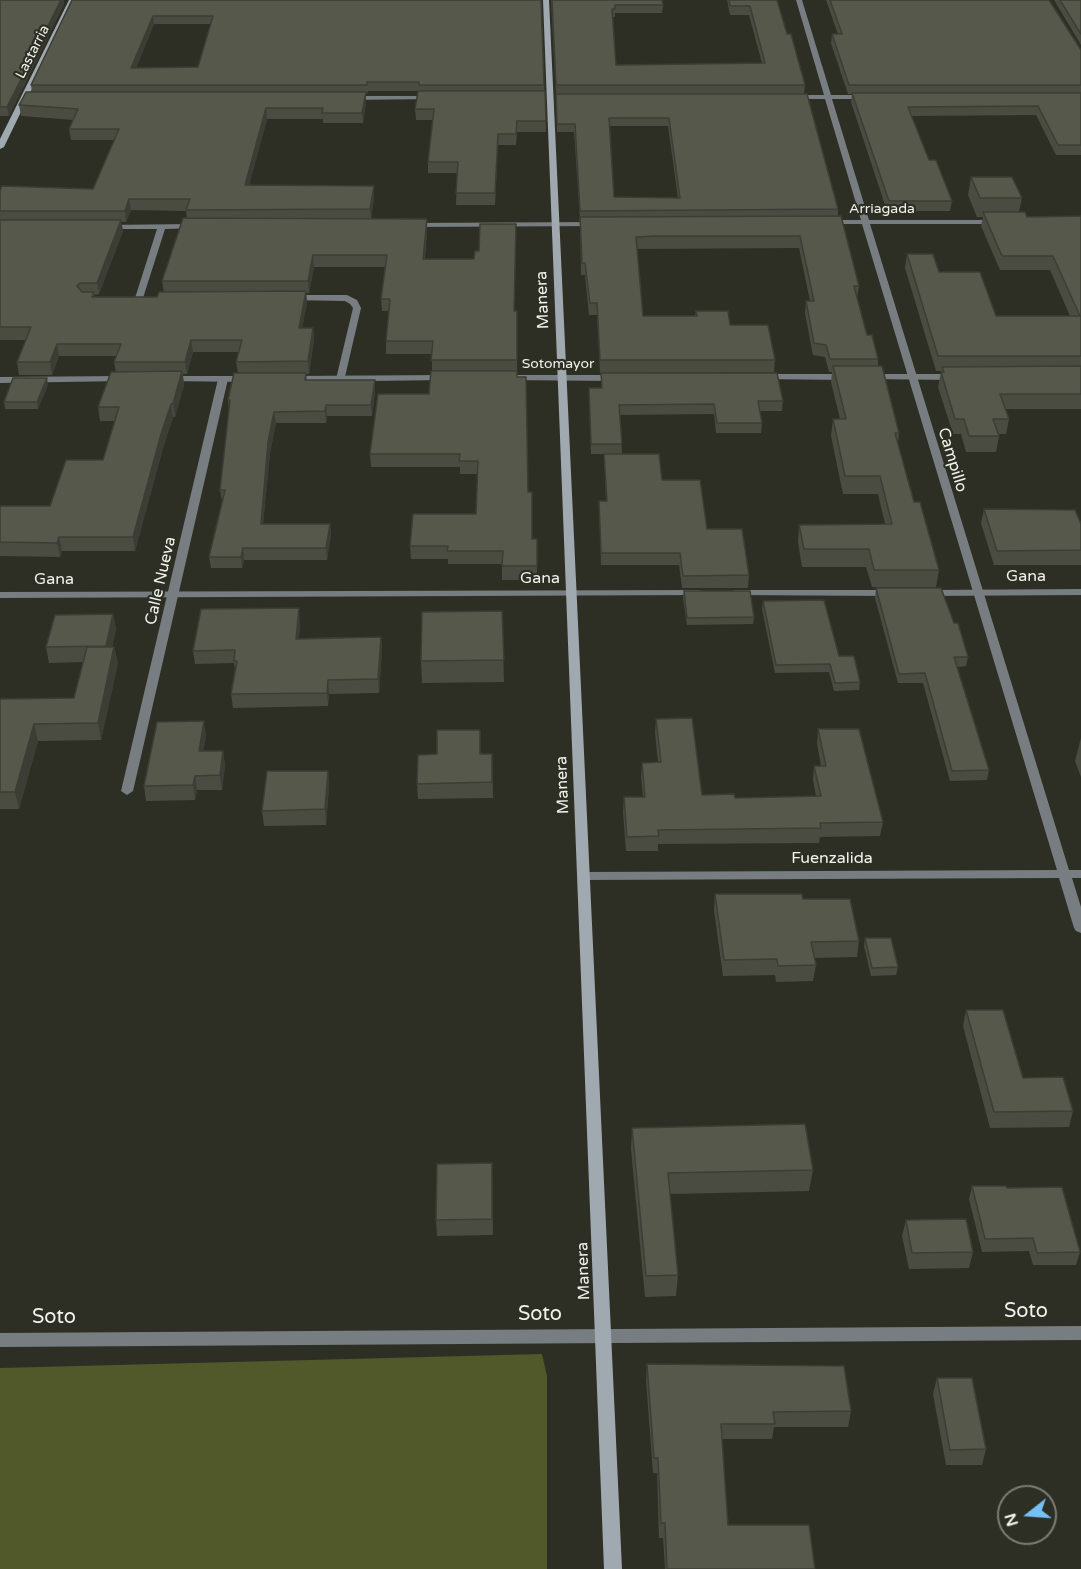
<!DOCTYPE html>
<style>
body{margin:0}
#map{position:relative;width:1081px;height:1569px;overflow:hidden;background:#2d2f24;font-family:"Varela Round",sans-serif}
canvas{display:block}
.north{position:absolute;left:997px;top:1485px;width:60px;height:60px;box-sizing:border-box;background:#2d2f24;border:2px solid #7b7d74;border-radius:50%;rotate:253deg;font-size:16px;font-weight:700;line-height:24px;text-align:center;color:#f1f3eb}
.north::after{content:'';display:block;margin:auto;width:21px;height:27px;background:#76c0f7;clip-path:polygon(50% 0,100% 100%,50% 72%,0 100%)}
</style>
<div id="map">
<canvas width="1081" height="1569"></canvas>
<div class="north">N</div>
</div>
<script>
const ctx = document.querySelector('canvas').getContext('2d');
ctx.lineJoin = 'round';
function paint(path, color) {
  ctx.fillStyle = color;
  ctx.fill(path, 'evenodd');
}
function strokePath(path, color, width, dash) {
  ctx.strokeStyle = color;
  ctx.lineWidth = width;
  ctx.lineCap = dash ? 'butt' : 'round';
  ctx.setLineDash(dash || []);
  ctx.stroke(path);
}
function label(font, color, halo, rows, align = 'center') {
  ctx.font = font + ' "Varela Round",sans-serif';
  ctx.lineWidth = 4.5;
  ctx.setLineDash([]);
  ctx.textBaseline = 'middle';
  ctx.strokeStyle = halo;
  ctx.fillStyle = color;
  for (const [text, x, y, turn = 0] of rows) {
    ctx.save();
    ctx.translate(x, y);
    ctx.rotate((+turn || 0) * Math.PI / 180);
    ctx.textAlign = isNaN(turn) ? turn : align;
    if (halo) ctx.strokeText(text, 0, 0);
    ctx.fillText(text, 0, 0);
    ctx.restore();
  }
}
const green = new Path2D(`
 M542,1354L547,1376V1569H0V1368Z`);
const minor = new Path2D(`
 M796,0H802L831,95H867L871,97L867,99H832L869,220H996L1000,222L996,224H870L1069,870H1081V878H1072L1081,907V933L1076,931L1074,928L1059,878L584,880L578,876L584,872L1057,870L862,224H827L823,222L827,220H861L825,99H794L790,97L794,95H824Z
 M432,96L434,97V99L350,100L346,98L350,96Z
 M597,222L601,224L600,226L410,227L406,225L410,223Z
 M195,224H198V228L165,229L143,298L136,300L135,298L157,229H104V225Z
 M290,295H347L357,300L361,308L344,381H338L336,379L353,308L350,304L345,301L287,300V296Z
 M223,376L228,379L133,791L127,795L121,791L218,379Z
 M1081,1326V1340L0,1347V1333Z`);
const tertiary = new Path2D(`
 M761,374H846L851,377L846,380L758,379V375Z
 M869,374H954L959,377L954,380L866,379L864,377Z
 M444,375L447,376V380L290,382L285,379L290,376Z
 M509,375H615L620,378L615,381L506,380V376Z
 M123,376L128,379L126,381L0,383V377Z
 M167,376H249L254,379L249,382L164,381L162,379Z
 M1081,589V595L928,596L923,593L928,590Z
 M698,590L702,591L703,593L702,595L0,598V592Z
 M736,590H890L895,593L890,596L732,595L731,593L732,591Z`);
const secondary = new Path2D(`
 M69,0H75L4,147L0,149V139Z
 M543,0H549L622,1569H604Z`);
const wall = new Path2D(`
 M0,0H64V4L9,116H0Z
 M72,0H541L546,132H517L516,145H498L495,205H456L457,173H428V162L433,120H416L415,109L419,91H368L367,94H366V102L363,123H323V119H267L249,185L374,197L371,219L427,231L425,259L514,311H517V377L532,539H537V580H502V564H448V559H411L410,546L476,514L478,474H460V467H371L370,454L429,394L432,371V354H386V341L389,311H382L381,299L385,267H314L309,293H306L307,303L302,328H313L314,340L309,374H306L307,380H375V392L372,416H327L326,423H276L270,453L263,524H330L331,535L327,560H244L242,568H211L209,557L223,501H222L220,490L229,410L228,400L238,373L236,362L239,352H193L187,374H183L184,385L175,417H173L163,448L135,551H62L60,557L0,556V506H50L103,460L115,421H100L98,407L116,372L114,362L116,356H59L52,375H19L17,362L26,340H0V191L93,189L114,140H71L69,129L74,120L21,116L19,105L32,92L31,85ZM154,24H211L198,67L136,68ZM131,210L186,211L187,218L162,281L164,292L157,297H94V295L99,294L123,231L121,222H126Z
 M551,0L663,5L662,13H615V17H613L616,65L762,63L749,15H730L727,0H777L787,34L805,85L804,94H556Z
 M826,0H1049L1081,50V155H1056L1036,115L912,116L929,160L952,201L950,211H887L851,102L852,94H848L831,43L832,34H838Z
 M1054,0H1081V45Z
 M807,94L838,209V216L859,286L857,298L867,335L878,359V366L899,433L898,443L914,502L939,570L936,587H872L866,567H802L798,542L799,525L885,524L878,494H843L831,436L833,419H840L831,382L832,372H829L825,357L813,355L805,313L806,301H810L799,248L637,249L643,316H695L696,311L730,325L775,360L774,372L600,373L597,315H589L585,275H581L580,219L574,132H557L556,102ZM609,126H668L678,198L614,197Z
 M971,177L1022,198L1019,212L1027,217L1081,216V409H1005L1009,419L1006,434H998L999,436L996,452H966L961,434H953L938,387L941,371H936L905,268L907,254L939,272L996,316H1070L1050,270H1000L981,226L983,217H977L968,195Z
 M601,373L783,401L782,411H760L762,423L761,433H716L714,414L620,415L622,454H591L589,388H601Z
 M48,385L38,409H5L4,402Z
 M604,454L662,480L749,575L748,588H682L679,565H601L599,501H606Z
 M984,509L1081,524V565H994L981,523Z
 M876,588L954,623L968,657L966,666L957,667L989,770L987,780L950,781L923,683H898L875,598Z
 M684,591L754,617L753,624L687,625L683,598Z
 M763,601L860,682L859,690L834,691L829,672L775,673L762,609Z
 M502,611L504,682L422,683L421,661Z
 M113,614L116,629L112,647H114L118,663L101,740L38,741L19,809H0V699L74,698L83,662L49,663L46,647Z
 M300,621L299,638L381,637L382,650L379,693L329,694L328,706L233,708L231,694L235,672L234,663L195,664L193,651Z
 M656,719L702,795L735,798L816,796L813,780L814,766H821L817,743L818,729L883,822L880,836L820,837L819,843L658,844V851H626L623,812L624,797H643L641,777L642,763L658,762L655,733Z
 M206,736L203,751H223L225,766L222,790H197L195,800L146,801L144,786Z
 M1081,738V777L1075,761Z
 M481,754H492L493,798L418,799L417,784Z
 M328,771L329,786L326,825L264,826L262,811Z
 M715,894L803,899L859,941L857,957L814,958L816,965L813,981L776,982L775,975L723,976L714,910Z
 M865,938L898,967L896,975L871,976L864,946Z
 M966,1010L1023,1078L1073,1111L1069,1127L990,1128L963,1026Z
 M632,1128L813,1170L809,1191L670,1194L678,1275L676,1296L645,1297L631,1149Z
 M492,1163L493,1235L437,1236L436,1220Z
 M972,1186L1080,1252L1076,1265H1033L1029,1251L982,1252L969,1199Z
 M906,1220L973,1252L969,1268L909,1269L902,1236Z
 M647,1364L851,1411L848,1427H774L772,1439H722L728,1525L815,1569H665L663,1538H659L657,1473H653L646,1380Z
 M937,1378L986,1449L982,1465H946L933,1394Z`);
const shadedWall = new Path2D(`
 M61,0H64V4L9,116L7,107Z
 M153,16L154,24L132,77L131,68Z
 M366,92V102L363,123L362,113Z
 M266,108L267,119L246,197L245,185Z
 M498,134V145L495,205V193Z
 M374,186V197L371,221L370,209Z
 M129,199L131,210L126,222L125,211Z
 M427,219V231L423,271V259Z
 M121,220L123,231L99,294L97,283Z
 M313,255L314,267L309,293L308,281Z
 M306,291L307,303L300,340L299,328Z
 M313,328L314,340L309,374L308,361Z
 M191,340L193,352L187,374L185,362Z
 M57,344L59,356L52,375L50,362Z
 M182,371L184,385L175,417L173,404Z
 M47,378L48,385L38,409L37,402Z
 M375,380V392L372,416L371,405Z
 M171,404L173,417L163,448L135,551L133,537L161,434Z
 M326,405L327,416L326,423L325,411Z
 M274,412L276,423L270,453L262,535L261,524L268,442Z
 M330,524L331,535L327,560L326,548Z
 M59,537L62,551L60,557L57,543Z
 M243,548L244,560L242,568L241,557Z
 M299,608L300,621L298,652L296,639Z
 M113,614L116,629L108,662L106,646Z
 M381,637L382,650L379,693L378,679Z
 M114,647L118,663L101,740L98,723Z
 M328,680L329,694L328,706L327,693Z
 M204,721L206,736L201,766L199,751Z
 M34,724L38,741L19,809L15,792Z
 M223,751L225,766L222,790L220,775Z
 M328,771L329,786L326,825L325,809Z
 M195,776L197,790L195,800L193,785Z`);
const building = new Path2D(`
 M0,0H61L7,107H0Z
 M72,0H541L544,85H419V82H367V85H31ZM153,16H213L198,67L131,68Z
 M552,0H662L663,5H615V9H612L616,65L765,63L750,6H730L729,0H777L787,34H791L805,85H556Z
 M830,0H1049L1081,50V85H849L832,34H842Z
 M1060,0H1081V34Z
 M418,91H545L546,121H517L516,134H498L495,193H456L458,162H428L434,109H415Z
 M26,92H366L362,113H322L323,108H266L245,185L374,186L370,209L186,210L190,199H129L125,211H0V191L2,186L93,189L119,129H69L78,109L19,105Z
 M852,93H1081V145H1058L1038,106L908,107L929,160H936L952,201H889Z
 M556,94H807L838,209L580,211L575,124H557ZM609,118H669L680,198L614,197Z
 M971,177H1012L1022,198H980Z
 M983,212H1025L1027,217L1081,216V356H938L907,254H933L939,272H980L996,316H1080L1053,256H1002Z
 M841,216L859,286H854L867,335H872L878,359H830L826,345L814,343L806,301H814L800,236H655L636,237L643,316H697L696,311H728L730,325H768L775,360H600L597,303H590L585,263H582L580,217Z
 M183,218L427,219L423,259H474L475,251H479L480,224H516L514,311H517V360H431L433,341H386L390,299H381L387,255H313L308,281H162Z
 M0,220H121L97,283H80L77,286L82,292H94L92,297H157L159,292L306,291L299,328H313L308,361L236,362L242,340H191L185,362H114L121,344H57L50,362H17L31,327H0Z
 M833,366H882L899,433H895L914,502H920L939,570H874L869,549H804L799,525L892,524L880,476H845L833,419H846Z
 M1081,366V394H1000L1009,419H993L999,436H969L964,419H955L941,372H944L942,367Z
 M182,371L173,404H171L161,434L133,537H59L57,543L0,542V506H50L66,460H103L119,407H98L111,372Z
 M431,371H517V377H526L528,492H532V539H537V566H502L503,551H447L448,546H410L413,514H476L478,461H459L460,454H370L378,394H429Z
 M234,373H306L305,380H375L371,405H326L325,411L274,412L268,442L261,524H330L326,548H243L241,557H209L225,490H220L230,400H228Z
 M601,373H777L783,401H758L762,423H717L714,404L619,405L622,444H591L589,388H602Z
 M13,378H47L37,402H4Z
 M604,454H659L662,480H700L707,529H742L749,575L683,576L680,553H601L599,501H607Z
 M984,509L1075,510L1081,524V550L997,551Z
 M876,588H941L954,623H958L968,657H954L989,770L952,771L925,673L899,674Z
 M684,591H750L754,617L687,618Z
 M824,600L839,656H854L860,682L835,683L830,664L776,665L763,601Z
 M299,608L296,639L381,637L378,679L328,680L327,693L231,694L237,661H234L235,650L193,651L201,609Z
 M502,611L504,660L421,661L422,612Z
 M113,614L106,646L46,647L55,615Z
 M87,647H114L98,723L34,724L15,792H0V699L74,698Z
 M692,718L702,795L734,794L735,798L821,796L814,766H826L818,729H859L883,822L820,823L821,828L658,830L659,836L627,837L624,797H645L642,763L661,762L656,719Z
 M204,721L199,751H223L220,775L195,776L193,785L144,786L157,722Z
 M437,730H480V754H492V782L417,784L418,755L437,754Z
 M267,771H328L325,809L262,811Z
 M715,894H802L803,899H850L859,941L811,942L816,965L778,966L777,959L724,960Z
 M865,938H891L898,967L872,968Z
 M966,1010H1003L1023,1078L1063,1077L1073,1111L994,1112Z
 M805,1124L813,1170L668,1173L678,1275L646,1276L632,1128Z
 M492,1163V1219L436,1220L437,1164Z
 M972,1186H1006L1007,1188L1062,1187L1080,1252L1037,1253L1033,1238L985,1239Z
 M966,1219L973,1252L912,1253L906,1220Z
 M647,1364L844,1366L851,1411L773,1412L775,1424H721L728,1525H809L815,1569H667L665,1523H661L658,1458H654Z
 M937,1378H972L986,1449L950,1450Z`);
const farStreetnames = [
 ["Lastarria",33,52,-63],
 ["Arriagada",882,209],
 ["Sotomayor",558,364]
];
const streetNames = [
 ["Manera",543,300,-92],
 ["Campillo",952,460,73],
 ["Gana",1026,577],
 ["Gana",540,579],
 ["Gana",54,580],
 ["Calle Nueva",161,581,-77],
 ["Manera",563,785,-92],
 ["Fuenzalida",832,859],
 ["Manera",584,1271,-92]
];
const nearStreetnames = [
 ["Soto",1026,1312],
 ["Soto",540,1315],
 ["Soto",54,1318]
];
paint(green, '#515829');
paint(minor, '#777d81');
paint(tertiary, '#777d81');
paint(secondary, '#a1a9b0');
paint(wall, '#4a4c41');
paint(shadedWall, '#3c3e35');
paint(building, '#56584c');
strokePath(building, '#3c3e35', 1.5);
label('14px', '#f1f3eb', '#2d2f24', farStreetnames);
label('16px', '#f1f3eb', '#2d2f24', streetNames);
label('20px', '#f1f3eb', '#2d2f24', nearStreetnames);
</script>
